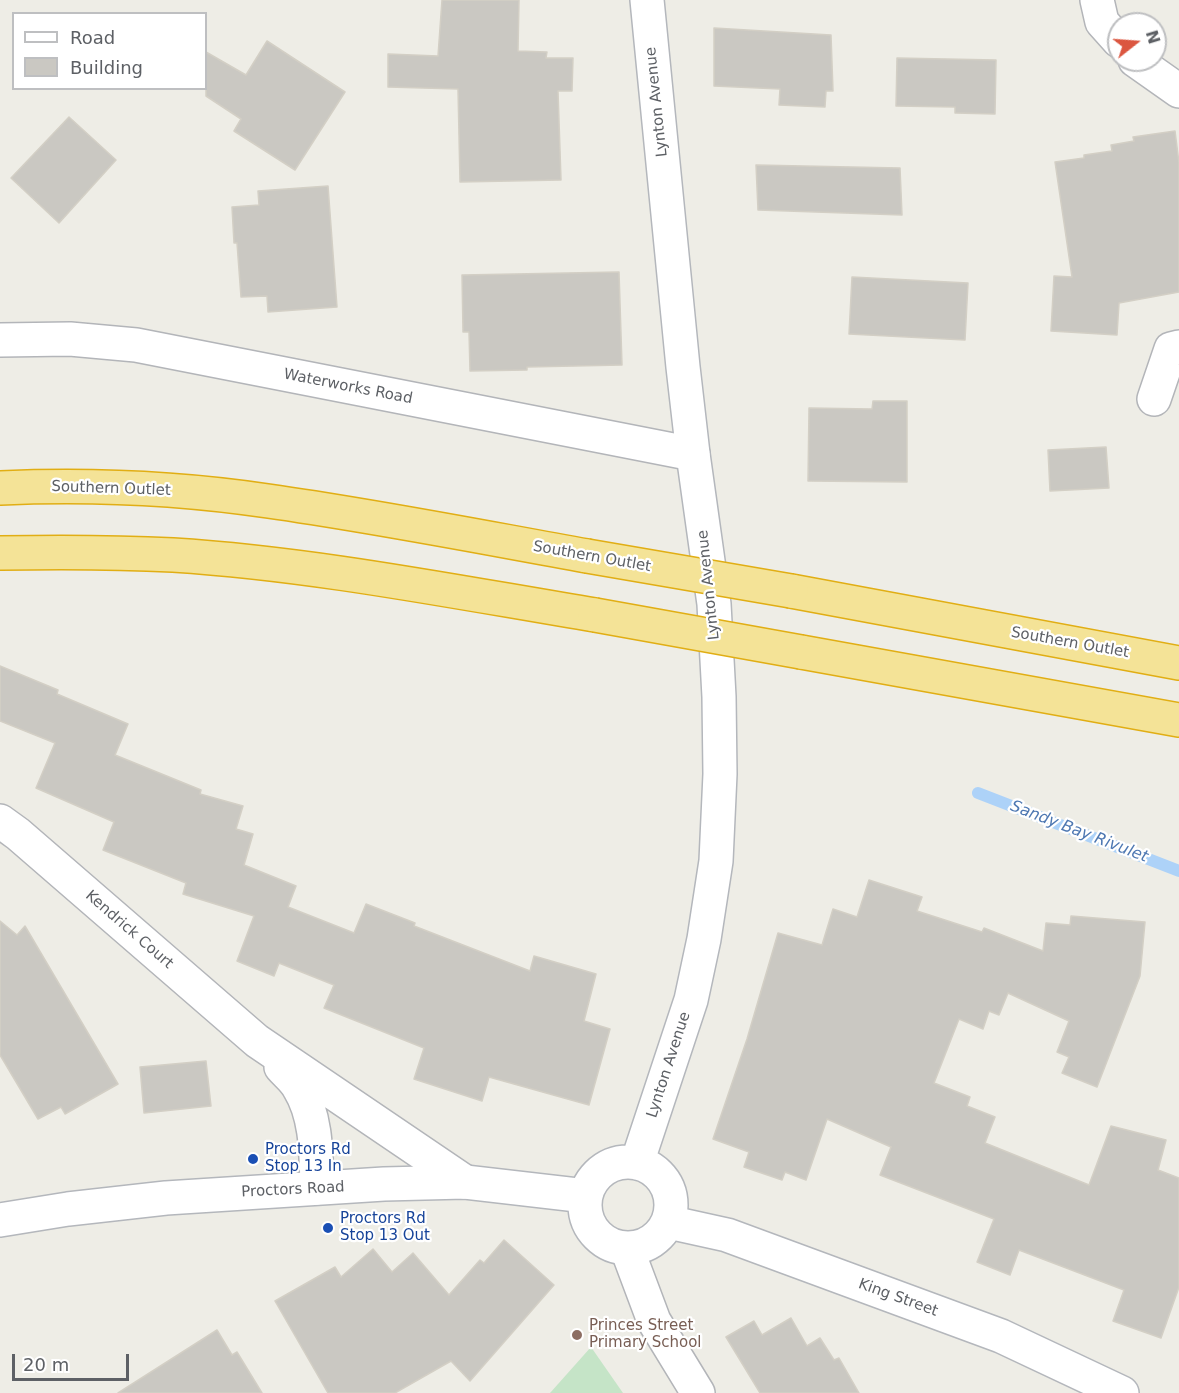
<!DOCTYPE html>
<style>
body{margin:0}
#map{position:relative;width:1179px;height:1393px;overflow:hidden;background:#eeede6;font-family:"DejaVu Sans",sans-serif}
canvas{display:block}
.legend{position:absolute;left:12px;top:12px;width:195px;height:78px;box-sizing:border-box;background:#fff;border:2px solid #bebfc1;margin:0;padding:8px 10px;list-style:none;font-size:18px;color:#5d6065}
.legend li{display:flex;align-items:center;gap:12px;height:30px}
.legend b{width:30px;border:2px solid #bebfc1}
.north{position:absolute;left:1107px;top:12px;width:60px;height:60px;box-sizing:border-box;background:#fff;border:2px solid #bebfc1;border-radius:50%;rotate:73deg;font-size:16px;font-weight:700;line-height:24px;text-align:center;color:#5d6065}
.north::after{content:'';display:block;margin:auto;width:21px;height:27px;background:#db5640;clip-path:polygon(50% 0,100% 100%,50% 72%,0 100%)}
.scale{position:absolute;left:12px;top:1354px;width:117px;height:27px;box-sizing:border-box;border:3px solid #5d6065;border-top:0;padding-left:8px;font-size:18px;line-height:21px;white-space:nowrap;color:#5d6065;-webkit-text-stroke:4px #fff;paint-order:stroke}
</style>
<div id="map">
<canvas width="1179" height="1393"></canvas>
<ul class="legend">
<li><b style="height:8px;background:#fff"></b>Road</li>
<li><b style="height:16px;background:#cac8c2"></b>Building</li>
</ul>
<div class="north">N</div>
<div class="scale">20 m</div>
</div>
<script>
const ctx = document.querySelector('canvas').getContext('2d');
ctx.lineJoin = 'round';
function paint(path, color) {
  ctx.fillStyle = color;
  ctx.fill(path, 'evenodd');
}
function strokePath(path, color, width, dash) {
  ctx.strokeStyle = color;
  ctx.lineWidth = width;
  ctx.lineCap = dash ? 'butt' : 'round';
  ctx.setLineDash(dash || []);
  ctx.stroke(path);
}
function label(font, color, halo, rows, align = 'center') {
  ctx.font = font + ' "DejaVu Sans",sans-serif';
  ctx.lineWidth = 4.5;
  ctx.setLineDash([]);
  ctx.textBaseline = 'middle';
  ctx.strokeStyle = halo;
  ctx.fillStyle = color;
  for (const [text, x, y, turn = 0] of rows) {
    ctx.save();
    ctx.translate(x, y);
    ctx.rotate((+turn || 0) * Math.PI / 180);
    ctx.textAlign = isNaN(turn) ? turn : align;
    if (halo) ctx.strokeText(text, 0, 0);
    ctx.fillText(text, 0, 0);
    ctx.restore();
  }
}
const green = new Path2D(`
 M591,1347L623,1393H550Z`);
const stream = new Path2D(`
 M978,793L1179,871`);
const building = new Path2D(`
 M442,0H519L518,51L547,52L546,58H573L572,91H558L561,180L460,182L458,89L388,87V54L438,56Z
 M714,28L831,35L833,91H826L825,107L779,105L780,89L714,86Z
 M267,41L345,92L295,170L234,131L241,119L206,96V52L246,75Z
 M897,58L996,60L995,114L955,113V107L896,106Z
 M69,117L116,160L59,223L11,178Z
 M1175,131L1179,163V292L1119,303L1117,335L1051,331L1054,276L1072,277L1055,162L1084,158V155L1112,151L1111,145L1134,141L1133,137Z
 M756,165L900,168L902,215L758,210Z
 M328,186L337,307L268,312L267,296L241,297L237,243H234L232,207L259,205L258,191Z
 M619,272L622,365L527,367V370L470,371L469,332H463L462,275Z
 M852,277L968,283L965,340L849,334Z
 M873,401H907V482L808,481L809,408L872,409Z
 M1106,447L1109,488L1050,491L1048,450Z
 M0,666L58,690L57,694L128,724L115,755L201,790L200,794L243,806L236,829L253,834L244,865L296,886L288,907L354,933L366,904L415,923L414,926L530,971L534,956L596,974L584,1021L610,1029L589,1105L489,1077L482,1101L414,1079L424,1048L324,1008L334,985L279,963L274,976L237,961L254,916L183,894L186,883L103,850L114,822L36,788L55,743L0,721Z
 M869,880L922,897L917,911L982,932L984,928L1043,951L1046,923L1070,925L1071,916L1145,922L1140,976L1097,1087L1062,1073L1069,1057L1057,1052L1069,1021L1008,993L999,1015L989,1011L983,1029L959,1019L934,1083L970,1097L967,1106L995,1117L985,1143L1089,1185L1111,1126L1166,1140L1158,1170L1179,1178V1287L1161,1338L1113,1321L1124,1290L1019,1250L1010,1275L977,1262L994,1219L880,1175L891,1147L827,1119L806,1180L785,1172L782,1180L744,1167L749,1152L713,1139L747,1039L778,933L822,945L833,909L857,917Z
 M0,921L17,935L25,926L118,1084L65,1114L61,1107L38,1119L0,1055Z
 M206,1061L211,1106L144,1113L140,1067Z
 M504,1240L554,1285L470,1381L451,1361L395,1393H328L275,1301L335,1267L341,1277L373,1249L392,1272L413,1253L449,1295L480,1260L484,1263Z
 M791,1318L807,1346L820,1338L834,1360L839,1358L859,1393H760L726,1337L754,1321L762,1335Z
 M217,1330L232,1355L237,1352L262,1393H118Z`);
const street = new Path2D(`
 M1097,0L1102,22L1119,41
 M1135,60L1179,91
 M0,340L70,339L136,345L693,454
 M1154,399L1171,349L1179,347
 M0,821L18,834L257,1041L465,1182
 M281,1067C287,1074 295,1080 299,1088C317,1117 316,1155 317,1188
 M627,1249L654,1321L698,1393`);
const secondary = new Path2D(`
 M585 1205a43 43 0 1 1 86 0a43 43 0 1 1-86 0Z
 M637,1163L691,1000L704,939L716,861L720,774L719,697L714,604L693,454L683,367L647,0
 M0,1220L68,1209L166,1198L384,1184L465,1182L586,1196
 M668,1222L727,1235L1001,1336L1122,1393`);
const highway = new Path2D(`
 M0,488C89,484 180,488 268,501C375,516 481,537 587,556
 M0,553C57,552 115,552 173,555C314,564 455,592 595,615
 M791,591L1179,663
 M801,652L1179,720`);
const highwayBridge = new Path2D(`
 M587,556L791,591
 M595,615L801,652`);
const markers = [
 [253,1159,6,"#1a4fb4"],
 [328,1228,6,"#1a4fb4"],
 [577,1335,6,"#8d6e63"]
];
const streetNames = [
 ["Lynton Avenue",657,102,-96],
 ["Waterworks Road",348,387,11],
 ["Southern Outlet",111,489,2],
 ["Southern Outlet",592,557,10],
 ["Lynton Avenue",709,585,-96],
 ["Southern Outlet",1070,643,10],
 ["Kendrick Court",129,930,41],
 ["Lynton Avenue",669,1065,-72],
 ["Proctors Road",293,1190,-3],
 ["King Street",898,1298,20]
];
const transitNames = [
 ["Proctors Rd",265,1150],
 ["Stop 13 In",265,1167],
 ["Proctors Rd",340,1219],
 ["Stop 13 Out",340,1236]
];
const educationNames = [
 ["Princes Street",589,1326],
 ["Primary School",589,1343]
];
const waterNames = [
 ["Sandy Bay Rivulet",1079,832,21]
];
paint(green, '#c5e4c7');
strokePath(stream, '#add2f8', 12);
paint(building, '#cac8c2');
strokePath(building, '#d3cfc5', 1.5);
strokePath(street, '#b3b5b9', 36);
strokePath(secondary, '#b4b7bc', 36);
strokePath(highway, '#e1ae14', 36);
strokePath(street, '#fff', 33);
strokePath(secondary, '#fff', 33);
strokePath(highway, '#f4e397', 33);
strokePath(highwayBridge, '#e1ae14', 36, []);
strokePath(highwayBridge, '#f4e397', 33);
for (const [x, y, r, color] of markers) {
  const dot = new Path2D();
  dot.arc(x, y, r, 0, 2 * Math.PI);
  ctx.fillStyle = color;
  ctx.fill(dot);
  strokePath(dot, '#fff', 2);
}
label('15px', '#5d6065', '#fff', streetNames);
label('15px', '#164399', '#fff', transitNames, 'left');
label('15px', '#785e54', '#fff', educationNames, 'left');
label('italic 16px', '#4e78b2', '#fff', waterNames);
</script>
